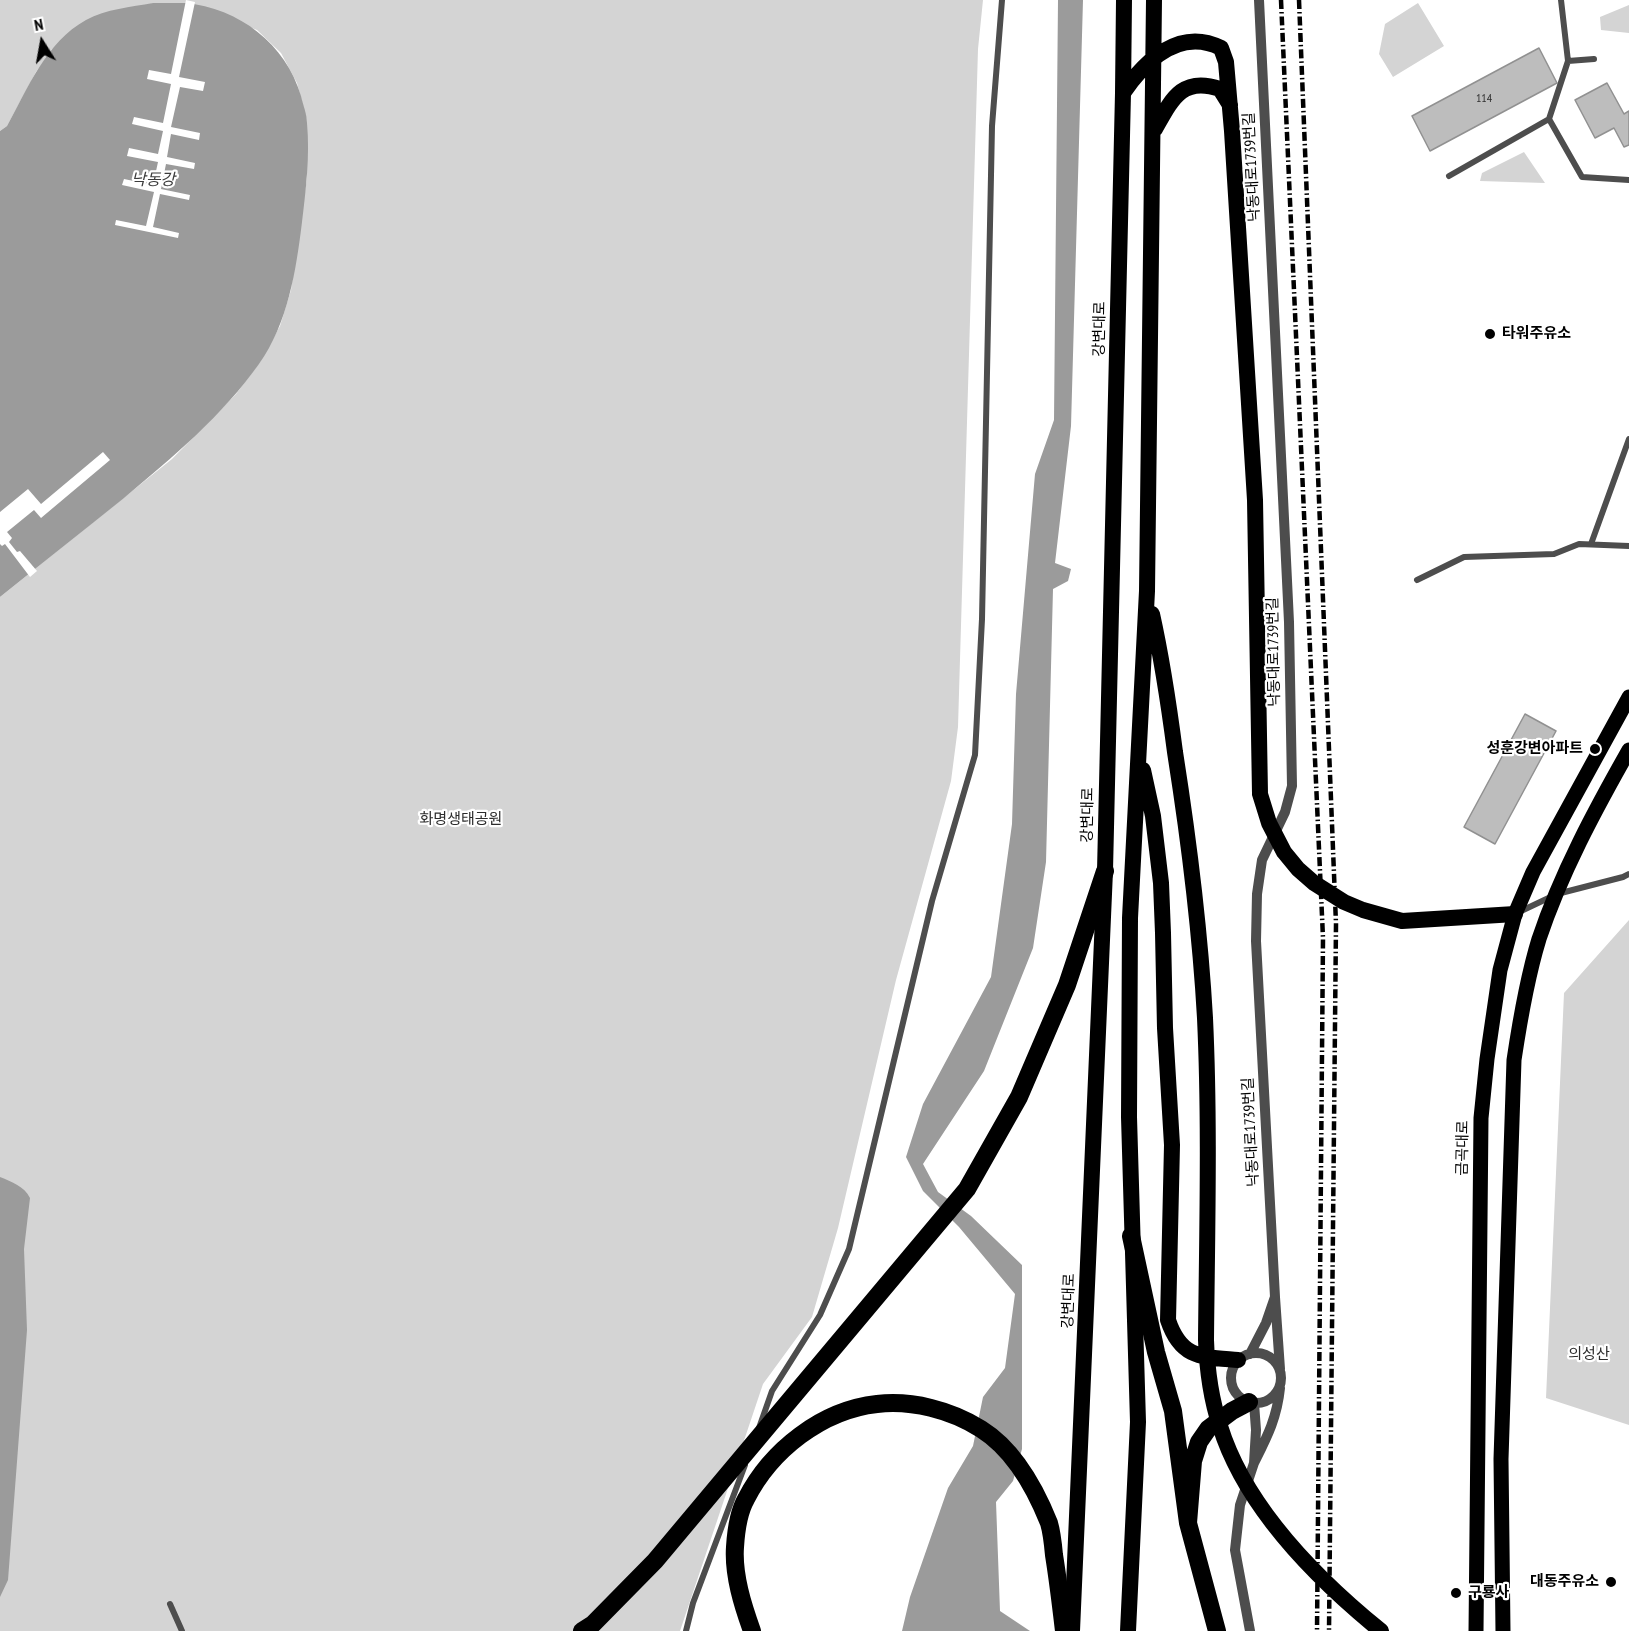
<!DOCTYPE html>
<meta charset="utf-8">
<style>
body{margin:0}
#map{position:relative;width:1629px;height:1631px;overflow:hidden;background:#fff;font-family:"PT Sans Narrow",sans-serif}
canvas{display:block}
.north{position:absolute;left:12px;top:12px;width:60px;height:60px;-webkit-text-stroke:4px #fff;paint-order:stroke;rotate:349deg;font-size:16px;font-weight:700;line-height:24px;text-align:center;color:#000}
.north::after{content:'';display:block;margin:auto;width:21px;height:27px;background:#000;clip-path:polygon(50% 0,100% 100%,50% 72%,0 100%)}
</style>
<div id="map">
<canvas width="1629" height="1631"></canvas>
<div class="north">N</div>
</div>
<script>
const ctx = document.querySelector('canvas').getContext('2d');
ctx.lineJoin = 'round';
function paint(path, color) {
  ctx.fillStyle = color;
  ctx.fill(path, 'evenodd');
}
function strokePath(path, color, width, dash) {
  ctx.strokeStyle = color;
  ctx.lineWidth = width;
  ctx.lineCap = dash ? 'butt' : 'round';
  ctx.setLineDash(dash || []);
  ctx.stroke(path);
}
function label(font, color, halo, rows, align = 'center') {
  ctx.font = font + ' "PT Sans Narrow","Noto Sans KR",sans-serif';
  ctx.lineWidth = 4.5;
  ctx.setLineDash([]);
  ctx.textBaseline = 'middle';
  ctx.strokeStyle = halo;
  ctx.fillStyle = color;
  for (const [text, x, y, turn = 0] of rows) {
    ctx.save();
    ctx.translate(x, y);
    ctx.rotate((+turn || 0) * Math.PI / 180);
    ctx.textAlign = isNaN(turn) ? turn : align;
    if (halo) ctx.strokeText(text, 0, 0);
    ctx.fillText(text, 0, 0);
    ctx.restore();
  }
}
const green = new Path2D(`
 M0,0H983L978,49L958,727L951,781L896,980L838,1228L812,1317L763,1384L680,1631H0V597L172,459L236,394L260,362L280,326L291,290L307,178V121L297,83L281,53L257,30L194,5L153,3L51,50L36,72L7,126L0,131Z
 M1418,3L1444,46L1393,77L1379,54L1385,24Z
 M1629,5V33L1601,30L1600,17Z
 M1524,152L1545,183L1480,181L1482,173Z
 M1629,920V1425L1546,1398L1564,993Z`);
const water = new Path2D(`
 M1058,0H1083L1071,426L1055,563L1071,569L1068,581L1053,589L1046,862L1033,948L984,1071L923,1164L938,1192L971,1216L1022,1265V1449L1013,1481L996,1502L1000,1611L1030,1631H902L910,1597L948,1488L973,1446L983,1397L1005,1368L1015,1294L959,1227L923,1191L906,1157L923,1104L991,977L1012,824L1016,694L1035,474L1054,420Z
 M153,3C164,3 174,3 185,3C239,8 286,44 301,96C303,105 307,114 307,123C310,156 306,189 302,222C296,271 288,323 259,364C222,416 173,457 124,498C83,531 41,564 0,597V131L7,126C28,88 46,42 86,20C106,9 131,7 153,3Z
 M0,1177C12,1182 24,1186 30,1198L24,1249L27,1330L8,1580L0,1597Z`);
const pier = new Path2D(`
 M186,0L195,2L179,77L205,82L203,91L180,87L171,127L200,133L199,140L171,134L167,157L195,163L194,169L166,164L161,189L190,195L189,200L160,194L153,227L179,233L178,238L115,225L116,220L146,226L154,192L122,185L124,179L153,185L158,162L127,156L129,148L158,154L163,131L132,124L134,117L163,123L171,84L147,79L149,70L171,74Z
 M103,452L110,460L41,518L34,510L7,532L12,538L9,542L17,552L20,551L37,571L30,577L5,544L2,546L0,544V512L28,489L41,504Z`);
const building = new Path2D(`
 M1539,48L1557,83L1430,151L1412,116Z
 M1607,83L1624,114L1629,111V145L1624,147L1614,128L1595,138L1575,100Z
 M1525,714L1556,731L1495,844L1464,827Z`);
const minor = new Path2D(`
 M1561,0L1568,61L1549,119L1582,177L1629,180
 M1568,61L1594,59
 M1449,176L1549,119
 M1591,544L1629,439
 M1417,580L1464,557L1554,554L1579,544L1629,546
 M1519,912L1557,894L1623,877L1629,874
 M759,1428L772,1391L820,1315L849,1249L932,901L975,755L982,619L992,126L1002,0
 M170,1604L182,1631
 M686,1631L693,1603L745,1465`);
const tertiary = new Path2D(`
 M1259,0L1289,622L1292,786L1285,812L1262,860L1257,894L1256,941L1275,1297
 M1231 1378a25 25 0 1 1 50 0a25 25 0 1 1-50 0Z
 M1250,1354L1266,1323L1275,1297L1280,1369
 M1254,1403L1256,1430L1254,1463C1267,1437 1277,1418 1280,1388
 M1250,1631L1235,1550L1240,1505L1254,1463`);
const primary = new Path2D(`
 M1476,1631L1481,1118L1487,1059L1500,970L1515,914L1533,872L1629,697
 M1503,1631L1501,1459L1514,1060C1520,1020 1527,978 1539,939C1561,873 1595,810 1629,750`);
const trunk = new Path2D(`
 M1123,93C1145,61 1179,27 1221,48L1226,62L1232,131L1255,500L1260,794L1269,823L1284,852L1298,869L1314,883L1344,902L1363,910L1402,921L1515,914
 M1155,129C1172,99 1182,76 1220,89L1230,105
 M1152,614C1162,659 1169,706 1175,752C1189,841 1200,929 1205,1018C1210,1125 1207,1233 1206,1340C1207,1369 1211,1399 1220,1426C1245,1507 1317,1579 1381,1631
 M1143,770L1153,816L1161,883L1163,933L1165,1028L1172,1145L1168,1320C1181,1359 1202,1357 1238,1360
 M1072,1631L1105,871L1123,93L1124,0
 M1128,1631L1138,1422L1129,1117L1130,918L1147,591L1154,0`);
const motorway = new Path2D(`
 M1131,1236L1156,1352L1173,1411L1188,1523
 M582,1631L593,1624L655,1561L967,1189L1019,1097L1067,985L1105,871
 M752,1631C743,1606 733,1575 735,1547C736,1531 738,1513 746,1499C771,1450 822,1410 877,1404C912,1400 951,1410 981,1429C1013,1449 1035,1488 1049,1523C1052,1533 1053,1544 1054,1555C1058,1580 1061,1605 1064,1631
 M1217,1631L1188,1523L1193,1461L1199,1442L1208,1429L1232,1411L1249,1402`);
const rail = new Path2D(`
 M1281,0L1323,938L1317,1631
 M1299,0L1336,924L1329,1631`);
const markers = [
 [1490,334,6,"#000"],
 [1595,749,6,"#000"],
 [1611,1582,6,"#000"],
 [1456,1593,6,"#000"]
];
const numberNames = [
 ["114",1484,99]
];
const streetNames = [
 ["낙동대로1739번길",1252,167,-93],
 ["강변대로",1100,329,-89],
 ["낙동대로1739번길",1274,652,-91],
 ["강변대로",1088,815,-89],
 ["낙동대로1739번길",1251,1132,-93],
 ["금곡대로",1463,1148,-89],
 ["강변대로",1069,1301,-88]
];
const poiNames = [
 ["타워주유소",1502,334],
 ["성훈강변아파트",1583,749,"right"],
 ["대동주유소",1599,1582,"right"],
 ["구룡사",1468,1593]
];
const parkNames = [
 ["화명생태공원",461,820],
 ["의성산",1589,1355]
];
const waterNames = [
 ["낙동강",153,180]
];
paint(green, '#d4d4d4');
paint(water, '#9b9b9b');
paint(pier, '#fff');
paint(building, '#bdbdbd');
strokePath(building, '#919191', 1.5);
strokePath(minor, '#4d4d4d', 6);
strokePath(tertiary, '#4d4d4d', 10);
strokePath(primary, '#000', 15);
strokePath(trunk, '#000', 16);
strokePath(motorway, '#000', 18);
strokePath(rail, '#000', 4.5, [9, 3, 1.5, 3]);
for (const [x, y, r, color] of markers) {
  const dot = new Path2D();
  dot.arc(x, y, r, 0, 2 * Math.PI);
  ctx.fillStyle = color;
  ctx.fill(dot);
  strokePath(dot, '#fff', 2);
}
label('12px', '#2f2f2f', null, numberNames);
label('15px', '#000', '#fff', streetNames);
label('bold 15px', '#000', '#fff', poiNames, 'left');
label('15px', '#2b2b2b', '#fff', parkNames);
label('italic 16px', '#3c3c3c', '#fff', waterNames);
</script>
